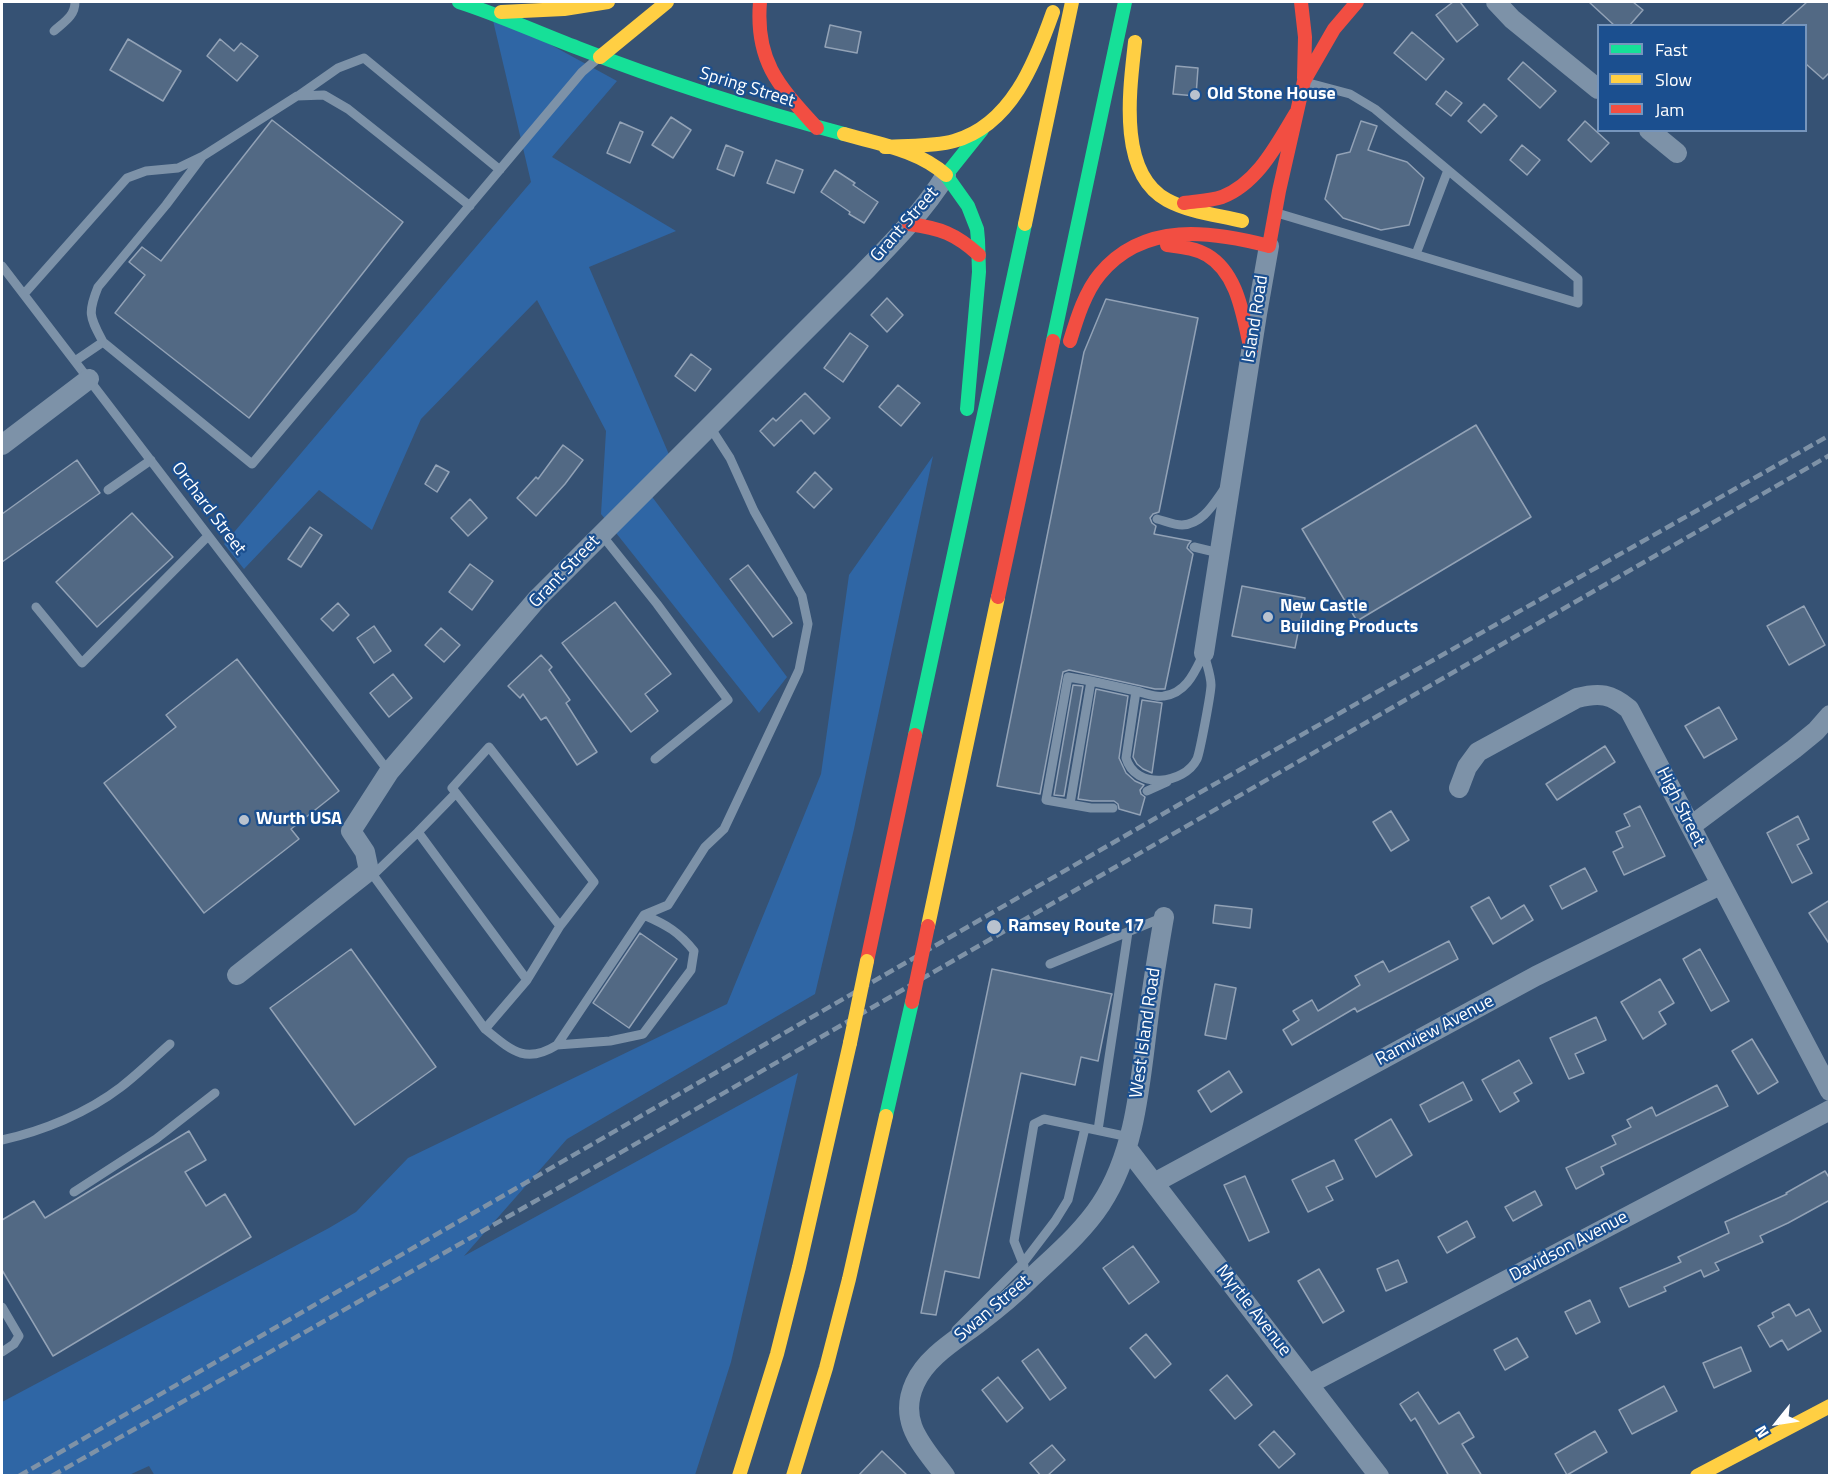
<!DOCTYPE html>
<style>
body{margin:0}
#map{position:relative;width:1831px;height:1477px;overflow:hidden;background:#365274;font-family:"Titillium Web",sans-serif}
canvas{display:block}
.frame{position:absolute;inset:0;border:3px solid #fff;pointer-events:none}
.legend{position:absolute;left:1597px;top:24px;width:210px;height:108px;box-sizing:border-box;background:#1b4f8f;border:2px solid #7695bc;margin:0;padding:8px 10px;list-style:none;font-size:18px;color:#fff}
.legend li{display:flex;align-items:center;gap:12px;height:30px}
.legend b{width:30px;border:2px solid #7695bc}
.north{position:absolute;left:1747px;top:1393px;width:60px;height:60px;-webkit-text-stroke:4px #1b4f8f;paint-order:stroke;rotate:240deg;font-size:16px;font-weight:700;line-height:24px;text-align:center;color:#fff}
.north::after{content:'';display:block;margin:auto;width:21px;height:27px;background:#fff;clip-path:polygon(50% 0,100% 100%,50% 72%,0 100%)}
</style>
<div id="map">
<canvas width="1831" height="1477"></canvas>
<div class="frame"></div>
<ul class="legend">
<li><b style="height:8px;background:#16e098"></b>Fast</li>
<li><b style="height:8px;background:#ffcf43"></b>Slow</li>
<li><b style="height:8px;background:#f24e42"></b>Jam</li>
</ul>
<div class="north">N</div>
</div>
<script>
const ctx = document.querySelector('canvas').getContext('2d');
ctx.lineJoin = 'round';
function paint(path, color) {
  ctx.fillStyle = color;
  ctx.fill(path, 'evenodd');
}
function strokePath(path, color, width, dash) {
  ctx.strokeStyle = color;
  ctx.lineWidth = width;
  ctx.lineCap = dash ? 'butt' : 'round';
  ctx.setLineDash(dash || []);
  ctx.stroke(path);
}
function label(font, color, halo, rows, align = 'center') {
  ctx.font = font + ' "Titillium Web",sans-serif';
  ctx.lineWidth = 4.5;
  ctx.setLineDash([]);
  ctx.textBaseline = 'middle';
  ctx.strokeStyle = halo;
  ctx.fillStyle = color;
  for (const [text, x, y, turn = 0] of rows) {
    ctx.save();
    ctx.translate(x, y);
    ctx.rotate((+turn || 0) * Math.PI / 180);
    ctx.textAlign = isNaN(turn) ? turn : align;
    if (halo) ctx.strokeText(text, 0, 0);
    ctx.fillText(text, 0, 0);
    ctx.restore();
  }
}
const green = new Path2D(`
 M491,12L617,81L552,157L676,231L589,267L676,471L650,494L787,677L759,713L601,514L606,431L537,300L421,419L372,530L319,490L244,569L224,544L531,182Z
 M933,456L854,829L815,994L567,1139L464,1256L798,1073L731,1362L695,1475L155,1476L149,1466L129,1475H2V1402L329,1228L356,1212L408,1158L727,1004L821,774L849,575Z`);
const building = new Path2D(`
 M1453,2H1460L1478,25L1457,42L1436,15Z
 M1589,2H1633L1643,10L1629,26H1615Z
 M1807,2H1830V72L1823,79L1806,64V26H1780Z
 M830,25L861,32L857,53L825,47Z
 M1412,32L1444,59L1426,80L1394,53Z
 M128,39L181,71L163,101L110,70Z
 M220,39L234,51L241,43L258,56L237,81L207,56Z
 M1523,62L1556,91L1540,108L1508,79Z
 M1176,66L1198,68L1196,96L1173,94Z
 M1446,91L1462,103L1451,116L1436,104Z
 M1484,104L1497,116L1481,133L1468,121Z
 M671,117L691,130L673,158L652,145Z
 M272,120L403,222L249,418L115,313L145,275L129,262L142,247L161,261Z
 M1361,121L1377,126L1368,150L1407,162L1424,178L1409,225L1381,230L1343,218L1325,199L1337,155L1350,152Z
 M1585,121L1609,143L1591,162L1568,140Z
 M620,122L643,132L630,163L607,153Z
 M726,145L743,152L734,176L717,169Z
 M1522,145L1540,160L1527,175L1510,160Z
 M776,160L803,170L794,193L767,183Z
 M835,170L855,183L853,185L878,202L864,223L849,214L850,212L821,192Z
 M887,298L903,315L887,332L871,315Z
 M1106,299L1198,318L1159,512L1153,514L1150,518L1152,523L1156,526L1154,534L1191,541L1188,545L1187,548L1193,554L1165,689H1155L1069,670L1063,672L1040,794L997,786L1084,352Z
 M850,333L868,346L843,382L824,368Z
 M691,354L711,369L695,391L675,376Z
 M898,385L920,403L901,426L879,407Z
 M805,393L830,418L814,434L801,420L774,446L760,431L773,418L776,421Z
 M1476,425L1531,517L1357,621L1302,529Z
 M563,445L583,460L565,484L536,516L517,498L536,477L538,479Z
 M77,460L100,493L2,562V514Z
 M436,465L449,472L437,492L425,484Z
 M815,472L832,489L814,508L797,492Z
 M470,499L487,518L468,536L451,518Z
 M132,513L173,557L97,627L56,582Z
 M310,527L322,535L301,567L288,559Z
 M470,564L493,581L472,610L449,592Z
 M748,565L792,623L773,637L730,579Z
 M1242,586L1305,598L1295,648L1232,636Z
 M615,602L671,674L645,694L658,711L631,732L562,643Z
 M338,603L349,615L333,631L321,619Z
 M1804,606L1825,645L1789,665L1767,626Z
 M374,626L391,651L374,663L357,638Z
 M441,628L460,645L444,662L425,645Z
 M541,655L552,667L549,670L570,700L566,703L597,752L577,765L546,717L541,720L523,694L520,698L508,686Z
 M237,659L339,791L291,829L299,839L204,913L104,783L176,727L166,715Z
 M393,674L412,698L389,717L370,693Z
 M1073,685L1083,686L1064,796L1054,795Z
 M1096,689L1128,696L1119,758L1126,773L1135,781L1144,785L1140,790L1141,794L1145,797L1140,815L1119,809L1118,804L1114,801H1092L1078,799Z
 M1142,700L1162,703L1152,773L1143,769L1137,764L1133,757Z
 M1719,707L1737,739L1704,758L1685,726Z
 M1605,746L1615,762L1557,800L1546,784Z
 M1640,806L1665,856L1624,875L1613,852L1623,847L1616,832L1630,826L1624,814Z
 M1391,811L1409,840L1391,851L1373,822Z
 M1798,816L1809,839L1797,845L1812,873L1792,883L1767,833Z
 M1585,868L1597,891L1562,909L1550,886Z
 M1489,897L1501,919L1524,905L1533,920L1493,944L1471,907Z
 M1830,900V945L1809,913Z
 M1215,905L1252,909L1250,928L1213,923Z
 M640,933L677,959L629,1028L593,1003Z
 M1449,941L1458,959L1357,1012L1355,1008L1292,1045L1283,1030L1299,1020L1293,1011L1312,1000L1318,1011L1360,985L1355,976L1383,961L1389,972Z
 M351,949L436,1067L355,1125L270,1008Z
 M1700,949L1729,1001L1711,1011L1683,959Z
 M992,969L1112,994L1111,997L1098,1061L1081,1057L1075,1085L1021,1073L979,1278L945,1271L936,1315L921,1313Z
 M1660,979L1674,1003L1659,1012L1666,1024L1643,1039L1621,1002Z
 M1215,984L1236,988L1226,1039L1205,1035Z
 M1596,1017L1606,1040L1575,1054L1584,1073L1569,1079L1550,1038Z
 M1752,1039L1778,1082L1758,1094L1732,1051Z
 M1519,1060L1532,1083L1514,1093L1519,1101L1500,1112L1482,1080Z
 M1229,1071L1242,1092L1211,1112L1198,1091Z
 M1463,1082L1472,1100L1429,1122L1420,1105Z
 M1717,1085L1728,1106L1601,1167L1604,1174L1576,1189L1566,1168L1616,1144L1612,1136L1631,1127L1627,1120L1652,1107L1656,1116Z
 M1391,1119L1412,1155L1376,1177L1355,1140Z
 M189,1131L206,1160L185,1172L206,1206L225,1194L251,1237L53,1356L2,1270V1220L34,1201L45,1218Z
 M1334,1160L1343,1179L1326,1187L1333,1200L1308,1212L1292,1180Z
 M1825,1171L1830,1179V1200L1788,1223L1760,1236L1763,1242L1715,1263L1719,1270L1704,1277L1701,1270L1664,1287L1666,1291L1629,1307L1620,1288L1681,1262L1678,1257L1729,1233L1725,1222L1787,1194L1786,1193Z
 M1245,1176L1269,1232L1249,1241L1224,1185Z
 M1535,1191L1542,1205L1513,1221L1505,1207Z
 M1467,1221L1475,1237L1447,1253L1438,1237Z
 M1133,1246L1159,1282L1129,1304L1103,1268Z
 M1398,1260L1407,1282L1386,1291L1377,1269Z
 M1319,1269L1344,1311L1323,1323L1298,1281Z
 M1590,1300L1600,1322L1576,1334L1565,1312Z
 M1789,1304L1796,1316L1809,1309L1821,1331L1788,1350L1782,1340L1770,1347L1758,1326L1774,1317L1772,1313Z
 M1146,1334L1171,1364L1155,1378L1130,1348Z
 M1517,1338L1528,1357L1505,1370L1494,1350Z
 M1741,1347L1751,1371L1714,1388L1703,1363Z
 M1038,1349L1066,1388L1050,1400L1022,1361Z
 M1227,1375L1252,1405L1235,1419L1210,1390Z
 M998,1377L1023,1408L1007,1422L982,1390Z
 M1664,1386L1677,1411L1632,1434L1619,1410Z
 M1418,1392L1439,1424L1459,1412L1474,1437L1462,1444L1482,1476H1449L1415,1418L1411,1421L1400,1404Z
 M1274,1431L1295,1454L1279,1468L1259,1445Z
 M1595,1431L1607,1452L1567,1475L1555,1454Z
 M1052,1445L1065,1460L1047,1476H1041L1030,1463Z
 M882,1451L908,1476H858Z`);
const lane = new Path2D(`
 M54,31C64,22 75,16 75,2
 M298,96L338,68L364,58L500,170
 M1277,213L1578,303V279L1375,109L1350,94L1305,82
 M1416,254L1448,170
 M2,266L389,772
 M24,294L127,178L146,171L178,168L203,156L297,96L324,95L348,109L470,206
 M103,342C90,317 87,314 98,287L166,205L202,157
 M75,361L103,342L252,464L582,72L596,60
 M108,490L151,460
 M1157,519C1165,521 1174,525 1182,525C1203,524 1214,503 1225,488
 M601,534L657,604L728,700L655,759
 M1194,547L1219,553
 M36,607L82,663L208,536
 M1204,653C1206,663 1211,675 1211,685C1211,693 1200,752 1197,759C1184,785 1135,790 1126,758L1136,691C1145,693 1156,698 1164,696C1187,693 1195,671 1204,653Z
 M1091,681L1068,677L1046,800L1091,808H1113
 M1147,791L1167,782
 M456,793L452,788L489,747L594,882L560,926
 M1070,804L1091,681L1136,691
 M418,832L456,793L560,926L527,980
 M369,871L373,875L485,1029L527,980L418,832L373,875
 M1050,964L1164,917
 M485,1029C511,1050 525,1065 557,1045L644,915L668,905L705,847L724,829L799,670L808,624L802,596L754,511L730,458L710,427
 M557,1045L610,1041L643,1034L691,970L694,951C679,932 667,925 644,915
 M1098,1130L1128,932
 M2,1140C43,1131 87,1113 121,1087C138,1074 154,1058 170,1044
 M74,1192L156,1139L215,1093
 M1024,1266L1014,1241L1034,1124L1044,1119L1129,1137
 M2,1307L19,1336L14,1344L2,1352
 M956,1330L1023,1263L1055,1221L1068,1200L1085,1128`);
const street = new Path2D(`
 M1496,2L1512,19L1598,89
 M1649,130L1677,153
 M2,445L89,379
 M1204,653L1257,314L1269,246
 M1459,788L1467,767L1478,752L1577,698C1600,692 1611,694 1629,709L1830,1091
 M1691,826L1794,749L1816,731L1830,715
 M237,975L369,871L365,852L351,831L389,772L537,599L862,274C892,243 923,212 946,175
 M1127,1148L1379,1476
 M1154,1183L1536,976L1720,885
 M1309,1384L1830,1110
 M945,1476C923,1446 897,1422 915,1383C927,1356 958,1339 981,1321C997,1309 1014,1295 1029,1280C1054,1256 1082,1233 1101,1204C1136,1151 1140,1082 1148,1021C1152,986 1158,952 1164,917`);
const fast = new Path2D(`
 M459,2C500,15 538,33 578,48C665,82 754,110 844,134
 M1053,341L1125,2
 M967,409L979,272L978,240L977,229L968,206L946,175L982,130
 M915,735L1025,224
 M886,1116L912,1002`);
const slow = new Path2D(`
 M501,12L564,9L608,2
 M1135,42C1130,88 1117,173 1167,200C1189,212 1217,215 1242,221
 M600,57L667,2
 M844,134C879,144 918,150 946,175
 M885,147C907,145 932,147 954,141C1011,125 1035,63 1053,12
 M1025,224L1072,2
 M928,926L998,597
 M739,1476L777,1354L799,1267L850,1043
 M793,1476L826,1368L849,1279L886,1116
 M1697,1476L1830,1406`);
const jam = new Path2D(`
 M760,2C755,62 779,86 817,128
 M1301,2L1305,37L1304,78
 M1184,203C1196,201 1210,201 1222,197C1258,183 1277,144 1296,113
 M909,224C940,228 956,234 979,255
 M1167,245C1181,247 1195,248 1207,255C1239,274 1243,318 1251,350
 M1269,246L1279,191L1304,81L1334,29L1357,2
 M1070,341C1077,318 1085,292 1100,274C1144,221 1211,231 1269,246
 M998,597L1053,341
 M867,961L915,735`);
const rail = new Path2D(`
 M19,1476L1199,793L1830,435
 M52,1476L618,1154L1830,455`);
const slowBridge = new Path2D(`
 M850,1043L867,961`);
const jamBridge = new Path2D(`
 M912,1002L928,926`);
const markers = [
 [1195,95,6,"#b9c2ce"],
 [1268,617,6,"#b9c2ce"],
 [244,820,6,"#b9c2ce"],
 [994,927,8,"#b9c2ce"]
];
const streetNames = [
 ["Spring Street",747,88,17],
 ["Grant Street",905,225,-49],
 ["Island Road",1256,319,-81],
 ["Orchard Street",208,509,53],
 ["Grant Street",565,572,-46],
 ["High Street",1680,807,63],
 ["Ramview Avenue",1435,1031,-28],
 ["West Island Road",1146,1033,-82],
 ["Davidson Avenue",1569,1247,-28],
 ["Swan Street",993,1309,-40],
 ["Myrtle Avenue",1253,1311,52]
];
const poiNames = [
 ["Old Stone House",1207,95],
 ["New Castle",1280,607],
 ["Building Products",1280,628],
 ["Wurth USA",256,820],
 ["Ramsey Route 17",1008,927]
];
paint(green, '#2f66a5');
paint(building, '#526984');
strokePath(building, '#92a2b6', 1.5);
strokePath(lane, '#7d92a8', 9);
strokePath(street, '#7d92a8', 20);
strokePath(fast, '#16e098', 14);
strokePath(slow, '#ffcf43', 14);
strokePath(jam, '#f24e42', 14);
strokePath(rail, '#7e92a7', 4.5, [10, 4.5]);
strokePath(slowBridge, '#ffcf43', 14);
strokePath(jamBridge, '#f24e42', 14);
for (const [x, y, r, color] of markers) {
  const dot = new Path2D();
  dot.arc(x, y, r, 0, 2 * Math.PI);
  ctx.fillStyle = color;
  ctx.fill(dot);
  strokePath(dot, '#1b4f8f', 2);
}
label('18px', '#fff', '#1b4f8f', streetNames);
label('bold 18px', '#fff', '#1b4f8f', poiNames, 'left');
</script>
